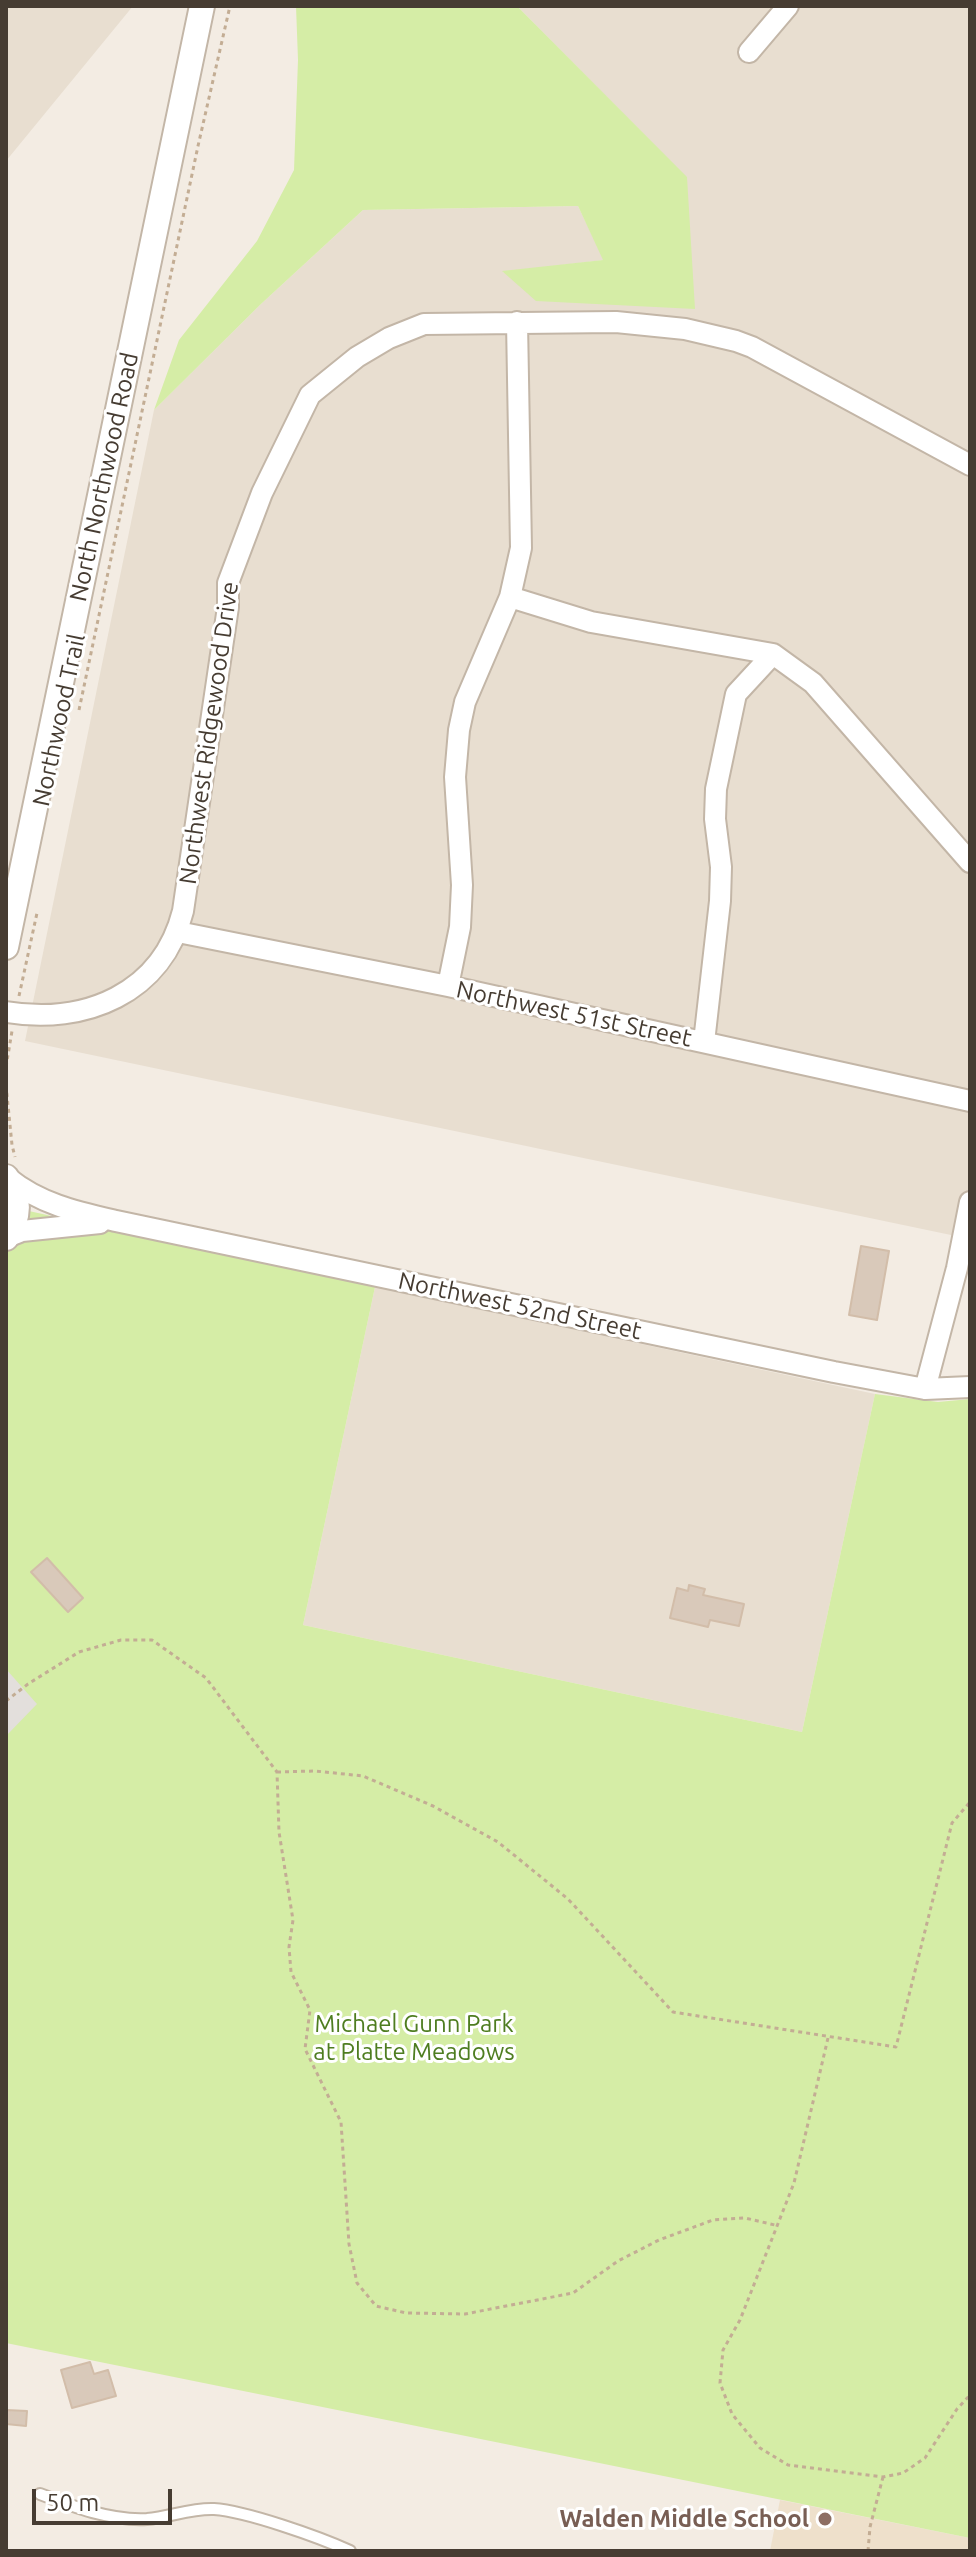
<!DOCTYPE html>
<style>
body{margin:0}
#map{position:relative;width:976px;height:2557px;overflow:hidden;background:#f3ece3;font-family:Ubuntu,sans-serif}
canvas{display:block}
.frame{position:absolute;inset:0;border:8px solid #463c32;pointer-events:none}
.scale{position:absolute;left:32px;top:2489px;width:140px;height:36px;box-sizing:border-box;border:4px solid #463c32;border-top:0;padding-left:10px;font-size:24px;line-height:28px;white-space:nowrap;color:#463c32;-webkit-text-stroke:6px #fff;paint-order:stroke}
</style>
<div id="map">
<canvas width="976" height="2557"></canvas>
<div class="frame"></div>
<div class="scale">50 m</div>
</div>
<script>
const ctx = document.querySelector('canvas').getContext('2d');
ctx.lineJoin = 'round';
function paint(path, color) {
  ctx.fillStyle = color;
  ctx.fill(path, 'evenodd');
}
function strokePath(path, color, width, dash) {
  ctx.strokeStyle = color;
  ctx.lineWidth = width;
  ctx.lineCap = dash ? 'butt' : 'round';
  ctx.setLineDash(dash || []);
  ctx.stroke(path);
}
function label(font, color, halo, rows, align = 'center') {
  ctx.font = font + ' Ubuntu,sans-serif';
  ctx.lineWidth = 6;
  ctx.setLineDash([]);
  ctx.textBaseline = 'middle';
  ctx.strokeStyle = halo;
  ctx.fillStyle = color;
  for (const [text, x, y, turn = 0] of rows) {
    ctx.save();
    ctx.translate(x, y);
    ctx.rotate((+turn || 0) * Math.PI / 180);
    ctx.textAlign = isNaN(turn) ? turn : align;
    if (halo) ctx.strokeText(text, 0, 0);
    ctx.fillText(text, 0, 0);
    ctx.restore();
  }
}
const residential = new Path2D(`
 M6,6H133L6,161Z
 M517,6H970V1239L25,1041L154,410L261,304L363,210L578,206L604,260L503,272L694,308L686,177Z
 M375,1287L875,1394L802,1732L303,1625Z`);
const education = new Path2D(`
 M780,2500L970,2538V2551H770Z`);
const green = new Path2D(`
 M296,6H517L687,177L695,309L536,301L502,271L603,260L578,206L363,210L261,304L154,410L179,340L257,241L294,170L298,60Z
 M6,1206L375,1287L303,1625L802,1732L875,1394L938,1402L970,1399V2538L6,2343Z`);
const parking = new Path2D(`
 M6,1669L37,1704L6,1736Z`);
const building = new Path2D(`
 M861,1246L889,1251L877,1320L849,1315Z
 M47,1558L83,1598L68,1612L31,1572Z
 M689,1585L705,1589L703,1595L744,1604L739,1626L710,1620L708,1627L670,1618L677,1588L688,1591Z
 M90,2362L94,2374L108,2370L116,2396L72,2408L61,2370Z
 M6,2410L27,2411L26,2426L6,2424Z`);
const path = new Path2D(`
 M79,710L198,146L230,6
 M19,996L37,913
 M6,1067L12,1031
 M6,1085L12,1145L15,1157
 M6,1701L28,1684L79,1652L121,1640H152L206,1678L277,1772L279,1832L293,1920L289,1947L291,1972L310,2010L305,2049L341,2122L349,2244L357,2283L376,2306L406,2313L465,2314L573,2293L618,2261L659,2240L713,2220L745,2218L775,2225
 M277,1772L315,1771L363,1776L433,1806L498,1842L568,1899L673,2012L896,2047L952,1823L970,1802
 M828,2038L794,2183L740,2320L723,2350L720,2383L732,2414L760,2448L788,2465L883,2477L903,2473L925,2458L957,2409L970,2395
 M868,2551L870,2527L883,2477`);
const service = new Path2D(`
 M40,2494C74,2507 111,2521 147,2519C170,2517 191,2508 214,2509C246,2511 319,2537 350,2551`);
const minor = new Path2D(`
 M749,52L788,6
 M510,597L591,622L773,654L813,683L970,862
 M178,932L448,986L970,1101
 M448,986L460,927L462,885L455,777L459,730L465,702L510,597L521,548L517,322
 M6,1012C85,1025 162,994 183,911L228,607V583L262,493L310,395L357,357L389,338L424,324L616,322L685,329L736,341L752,347L970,465
 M704,1042L720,901L721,867L715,819L716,789L736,694L773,654
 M8,1178C40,1204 77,1212 116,1221L834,1372L925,1389L970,1387
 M7,1237L22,1231L100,1223
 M925,1389L957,1268L970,1202`);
const tertiary = new Path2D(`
 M6,947L202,6
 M6,1177C21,1197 20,1218 6,1238`);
const markers = [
 [825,2519,8,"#8d6e63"]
];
const streetNames = [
 ["North Northwood Road",104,477,-78],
 ["Northwood Trail",59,720,-78],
 ["Northwest Ridgewood Drive",209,733,-82],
 ["Northwest 51st Street",574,1014,12],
 ["Northwest 52nd Street",520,1306,12]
];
const parkNames = [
 ["Michael Gunn Park",414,2024],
 ["at Platte Meadows",414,2052]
];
const educationNames = [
 ["Walden Middle School",809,2519]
];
paint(residential, '#e8ded0');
paint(education, '#eee0cb');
paint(green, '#d5eda6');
paint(parking, '#e3dfdc');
paint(building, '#d9c9ba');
strokePath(building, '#d2bda9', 2);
strokePath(service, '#c3b6a7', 14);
strokePath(minor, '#c3b6a7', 24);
strokePath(tertiary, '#c3b6a7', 28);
strokePath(path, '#c3ad94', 3, [4, 4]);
strokePath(service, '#fff', 10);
strokePath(minor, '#fff', 20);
strokePath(tertiary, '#fff', 24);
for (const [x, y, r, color] of markers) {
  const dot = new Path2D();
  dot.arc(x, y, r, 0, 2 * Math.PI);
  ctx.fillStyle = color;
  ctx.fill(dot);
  strokePath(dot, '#fff', 3);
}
label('24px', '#463c32', '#fff', streetNames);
label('24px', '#4e7d20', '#fff', parkNames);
label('bold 24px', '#785e54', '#fff', educationNames, 'right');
</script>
